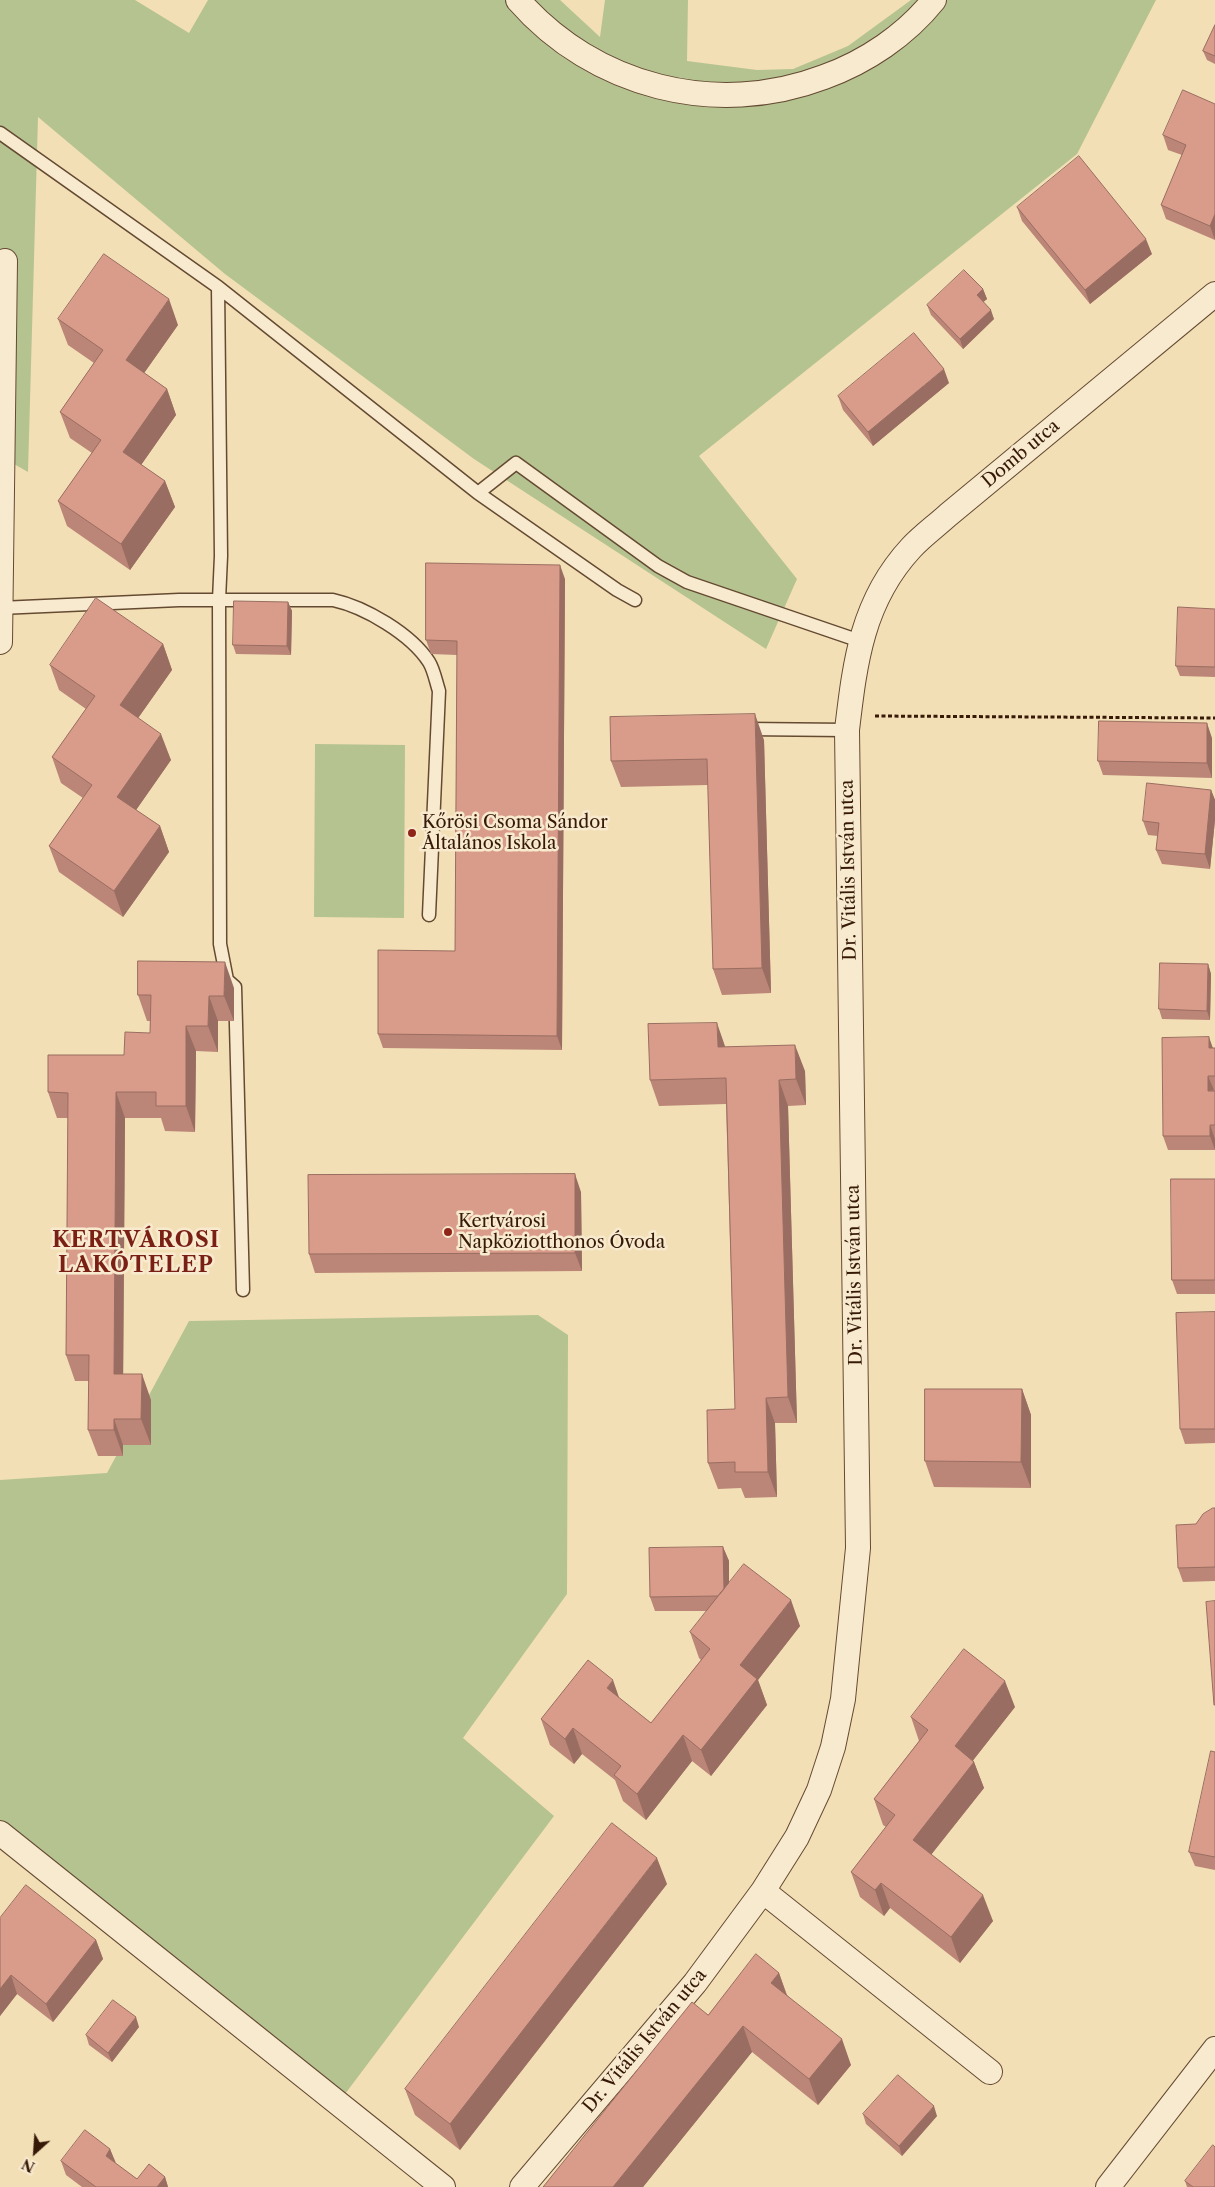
<!DOCTYPE html>
<meta charset="utf-8">
<style>
body{margin:0}
#map{position:relative;width:1215px;height:2187px;overflow:hidden;background:#f3dfb5;font-family:"Libre Caslon Text",serif}
canvas{display:block}
.north{position:absolute;left:10px;top:2127px;width:50px;height:50px;-webkit-text-stroke:4px #f7eacf;paint-order:stroke;rotate:206deg;font-size:14px;font-weight:700;line-height:20px;text-align:center;color:#361907}
.north::after{content:'';display:block;margin:auto;width:18px;height:22px;background:#361907;clip-path:polygon(50% 0,100% 100%,50% 72%,0 100%)}
</style>
<div id="map">
<canvas width="1215" height="2187"></canvas>
<div class="north">N</div>
</div>
<script>
const ctx = document.querySelector('canvas').getContext('2d');
ctx.lineJoin = 'round';
function paint(path, color) {
  ctx.fillStyle = color;
  ctx.fill(path, 'evenodd');
}
function strokePath(path, color, width, dash) {
  ctx.strokeStyle = color;
  ctx.lineWidth = width;
  ctx.lineCap = dash ? 'butt' : 'round';
  ctx.setLineDash(dash || []);
  ctx.stroke(path);
}
function label(font, color, halo, rows, align = 'center') {
  ctx.font = font + ' "Libre Caslon Text",serif';
  ctx.lineWidth = 5;
  ctx.setLineDash([]);
  ctx.textBaseline = 'middle';
  ctx.strokeStyle = halo;
  ctx.fillStyle = color;
  for (const [text, x, y, turn = 0] of rows) {
    ctx.save();
    ctx.translate(x, y);
    ctx.rotate((+turn || 0) * Math.PI / 180);
    ctx.textAlign = isNaN(turn) ? turn : align;
    if (halo) ctx.strokeText(text, 0, 0);
    ctx.fillText(text, 0, 0);
    ctx.restore();
  }
}
const green = new Path2D(`
 M0,0H135L189,33L208,0H560L600,37L605,0H688L687,61L757,70L793,69L848,46L911,0H1156L1077,154L699,456L797,579L766,649L474,459L225,274L38,117L28,472L0,456Z
 M315,744L405,745L404,918L314,917Z
 M538,1315L568,1335L567,1594L463,1738L554,1816L333,2110L0,1848V1480L107,1473L189,1321Z`);
const path = new Path2D(`
 M875,716L1215,718`);
const lane = new Path2D(`
 M0,133L218,287L478,493L617,590L635,600
 M218,287L221,556L219,600L220,944L227,980L235,987L243,1290
 M478,493L516,463L658,566L687,582L860,641
 M0,608L179,600H333C365,607 411,634 429,662C434,670 436,682 439,691L429,915
 M745,729L847,730`);
const street = new Path2D(`
 M518,0C594,87 716,118 824,77C866,62 906,35 934,0
 M0,642L5,261
 M0,1833L443,2187
 M763,1891L990,2072
 M522,2187L695,1983L763,1891L797,1837L819,1790L833,1747L843,1699L858,1548L847,730C855,662 862,601 911,548C922,536 936,526 948,515L1215,294
 M1108,2187L1215,2049`);
const wall = new Path2D(`
 M1215,25V64L1207,60L1203,51Z
 M1215,104V240L1166,219L1161,205L1182,155L1168,150L1163,135Z
 M1017,207L1152,254L1090,304L1022,221Z
 M983,289L987,299L983,302L994,319L963,349L931,315L927,305Z
 M58,319L178,325L144,373L167,389L176,415L141,465L165,481L175,507L130,570L67,526L58,501L92,453L70,438L60,412L94,363L68,345Z
 M949,383L873,446L843,410L838,396Z
 M565,579L562,1050L383,1048L378,1034L455,951L457,655L431,654L426,640Z
 M288,602L292,611L291,655L236,654L233,645Z
 M1215,609V677L1180,676L1176,666Z
 M163,644L172,670L138,718L171,760L136,810L160,826L169,852L123,917L59,872L49,846L83,798L61,783L52,757L86,709L59,690L50,665Z
 M1212,738V778L1103,775L1098,761Z
 M764,740L771,993L722,995L713,969L708,785L621,787L611,761Z
 M1211,790L1215,800V820L1210,869L1162,864L1156,850L1158,836L1148,835L1143,821Z
 M1208,964L1211,974L1210,1020L1162,1019L1159,1009Z
 M234,988V1021H218V1052L196,1051L195,1132L165,1131L161,1118H125L123,1374L151,1400V1445H123V1456H98L88,1430L89,1381H75L66,1355L68,1118H57L48,1092L124,1055L150,1033V1021H147L138,995Z
 M726,1047L805,1071L806,1105L788,1106L797,1423H775L777,1497L745,1498L741,1488L718,1489L708,1463L735,1409L726,1104L659,1106L650,1080Z
 M1213,1048H1215V1150H1168L1163,1136Z
 M1215,1179V1294H1177L1172,1280Z
 M581,1192L582,1271L315,1273L309,1254Z
 M1215,1312V1443L1185,1444L1180,1429Z
 M1022,1389L1031,1415V1488L934,1487L925,1461Z
 M1215,1508V1581L1183,1582L1178,1568L1196,1524Z
 M723,1547L729,1561V1583L800,1626L758,1680L767,1705L711,1776L692,1761L646,1820L623,1801L615,1780L582,1754L574,1764L550,1745L541,1719L619,1698L651,1723L701,1660L699,1658L690,1632L707,1611H655L650,1597Z
 M1015,1707L973,1760L974,1762L984,1788L931,1855L993,1921L960,1963L890,1908L884,1916L860,1897L851,1872L886,1827L883,1825L874,1799L919,1741L911,1717Z
 M1215,1752V1870L1195,1866L1189,1852Z
 M667,1884L460,2150L415,2115L405,2089Z
 M0,1918L96,1940L103,1959L53,2022L17,1994L0,2016Z
 M779,1973L787,1995L851,2065L818,2105L752,2052L643,2187H543L708,2015Z
 M139,2027L112,2062L89,2045L86,2035Z
 M863,2114L937,2116L902,2156L866,2124Z
 M110,2149L115,2163L137,2179L165,2177L168,2187H82L66,2175L61,2161Z
 M1185,2181L1215,2187H1187Z`);
const shadedWall = new Path2D(`
 M1215,214V240L1210,226Z
 M1146,239L1152,254L1090,304L1085,290Z
 M983,289L987,299L980,305L977,295Z
 M169,299L178,325L135,386L126,360Z
 M991,310L994,319L963,349L960,339Z
 M944,369L949,383L873,446L868,432Z
 M167,389L176,415L132,478L123,452Z
 M165,481L175,507L130,570L121,544Z
 M560,565L565,579L562,1050L557,1036Z
 M288,602L292,611L291,655L287,646Z
 M163,644L172,670L129,731L120,705Z
 M755,714L764,740L771,993L762,968Z
 M1207,723L1212,738V778L1207,763Z
 M161,734L171,760L127,823L117,797Z
 M1211,790L1215,800V820L1210,869L1205,854Z
 M160,826L169,852L123,917L114,891Z
 M225,962L234,988V1021L224,996Z
 M1208,964L1211,974L1210,1020L1207,1011Z
 M209,996L218,1021V1052L208,1026Z
 M717,1023L726,1049L718,1047Z
 M186,1026L196,1051L195,1132L186,1106Z
 M1209,1037L1214,1051L1209,1048Z
 M795,1045L805,1071L806,1105L796,1079Z
 M1208,1076L1214,1090L1208,1091Z
 M779,1080L788,1106L797,1423L788,1397Z
 M116,1092L125,1118L123,1399L114,1374Z
 M1210,1125L1215,1139V1150L1210,1136Z
 M575,1174L581,1192L582,1271L575,1253Z
 M142,1374L151,1400V1445L141,1419Z
 M1022,1389L1031,1415V1488L1021,1462Z
 M766,1398L775,1423L777,1497L768,1472Z
 M114,1419L123,1445V1456L114,1430Z
 M723,1547L729,1561V1610L724,1596Z
 M791,1600L800,1626L758,1680L767,1705L711,1776L701,1750L740,1665Z
 M613,1680L622,1706L607,1688Z
 M1005,1681L1015,1707L964,1772L955,1746Z
 M573,1728L582,1754L574,1764L565,1739Z
 M683,1735L692,1761L646,1820L637,1794Z
 M974,1762L984,1788L922,1866L913,1840Z
 M657,1858L667,1884L460,2150L450,2124Z
 M881,1883L890,1908L884,1916L875,1890Z
 M983,1895L993,1921L960,1963L951,1937Z
 M96,1940L103,1959L53,2022L46,2004Z
 M779,1973L788,1999L771,1983Z
 M11,1975L17,1994L0,2016V1989Z
 M136,2017L139,2027L112,2062L108,2053Z
 M743,2026L752,2052L643,2187H613Z
 M842,2039L851,2065L818,2105L809,2079Z
 M934,2106L937,2116L902,2156L899,2146Z
 M110,2149L116,2163L106,2156Z
 M165,2177L168,2187H157Z`);
const building = new Path2D(`
 M1215,25V56L1203,51Z
 M1183,90L1215,104V214L1210,226L1161,205L1186,145L1163,135Z
 M1079,156L1146,239L1085,290L1017,207Z
 M104,254L169,299L126,360L167,389L123,452L165,481L121,544L58,501L101,440L60,412L103,350L58,319Z
 M964,270L983,289L977,295L991,310L960,339L927,305Z
 M914,333L944,369L868,432L838,396Z
 M426,563L560,565L557,1036L378,1034V950L455,951L457,641L426,640Z
 M96,598L163,644L120,705L161,734L117,797L160,826L114,891L49,846L92,785L52,757L95,696L50,665Z
 M234,601L288,602L287,646L233,645Z
 M1178,607L1215,609V667L1176,666Z
 M755,714L762,968L713,969L707,759L611,761L610,717Z
 M1099,721L1207,723V763L1098,761Z
 M1147,783L1211,790L1205,854L1156,850L1159,823L1143,821Z
 M138,961L225,962L224,996H209L208,1026H186V1106H156V1092H116L114,1374H142L141,1419H114V1430H88L89,1355H66L68,1093L48,1092V1055H124L125,1032L150,1033L151,995H138Z
 M1160,963L1208,964L1207,1011L1159,1009Z
 M717,1023L718,1047L795,1045L796,1079L779,1080L788,1397L766,1398L768,1472H735V1462L708,1463L707,1410L735,1409L726,1078L650,1080L648,1024Z
 M1209,1037V1048H1215V1076H1208V1091H1215V1125H1210V1136H1163L1162,1038Z
 M575,1174V1253L309,1254L308,1175Z
 M1171,1179H1215V1280H1172Z
 M1215,1312V1429H1180L1176,1313Z
 M925,1389H1022L1021,1462L925,1461Z
 M1213,1508H1215V1567L1178,1568L1176,1525L1196,1524L1203,1514Z
 M723,1547L724,1589L718,1596L650,1597L649,1548Z
 M744,1564L791,1600L740,1665L757,1679L701,1750L683,1735L637,1794L614,1775L621,1766L573,1728L565,1739L541,1719L588,1660L613,1680L607,1688L651,1723L710,1649L690,1632Z
 M1215,1601V1705H1214L1206,1602Z
 M964,1649L1005,1681L955,1746L974,1762L913,1840L983,1895L951,1937L881,1883L875,1890L851,1872L895,1815L874,1799L928,1730L911,1717Z
 M1211,1751L1215,1752V1857L1189,1852Z
 M612,1823L657,1858L450,2124L405,2089Z
 M26,1885L96,1940L46,2004L11,1975L0,1989V1918Z
 M756,1954L779,1973L771,1983L842,2039L809,2079L743,2026L613,2187H543L692,2002L708,2015Z
 M113,2000L136,2017L108,2053L86,2035Z
 M898,2075L934,2106L899,2146L863,2114Z
 M85,2130L110,2149L106,2156L137,2179L149,2164L165,2177L157,2187H96L61,2161Z
 M1213,2145L1215,2147V2187H1193L1185,2181Z`);
const markers = [
 [412,833,5,"#8f2418"],
 [448,1232,5,"#8f2418"]
];
const streetNames = [
 ["Domb utca",1021,454,-40],
 ["Dr. Vitális István utca",849,870,-91],
 ["Dr. Vitális István utca",855,1275,-91],
 ["Dr. Vitális István utca",645,2041,-50]
];
const poiNames = [
 ["Kőrösi Csoma Sándor",422,823],
 ["Általános Iskola",422,844],
 ["Kertvárosi",458,1222],
 ["Napköziotthonos Óvoda",458,1243]
];
const districtNames = [
 ["KERTVÁROSI",136,1241],
 ["LAKÓTELEP",136,1266]
];
paint(green, '#b5c391');
strokePath(lane, '#654a32', 15);
strokePath(street, '#654a32', 26);
strokePath(path, '#361907', 3, [4, 2.5]);
strokePath(lane, '#f7eacf', 12);
strokePath(street, '#f7eacf', 24);
paint(wall, '#bb8677');
paint(shadedWall, '#996d61');
paint(building, '#da9c8a');
strokePath(building, '#996d61', 1);
for (const [x, y, r, color] of markers) {
  const dot = new Path2D();
  dot.arc(x, y, r, 0, 2 * Math.PI);
  ctx.fillStyle = color;
  ctx.fill(dot);
  strokePath(dot, '#f7eacf', 2);
}
label('18px', '#361907', '#f7eacf', streetNames);
label('18px', '#361907', '#f7eacf', poiNames, 'left');
ctx.letterSpacing = '1px';
label('bold 22px', '#7a1f14', '#f7eacf', districtNames);
ctx.letterSpacing = '0px';
</script>
